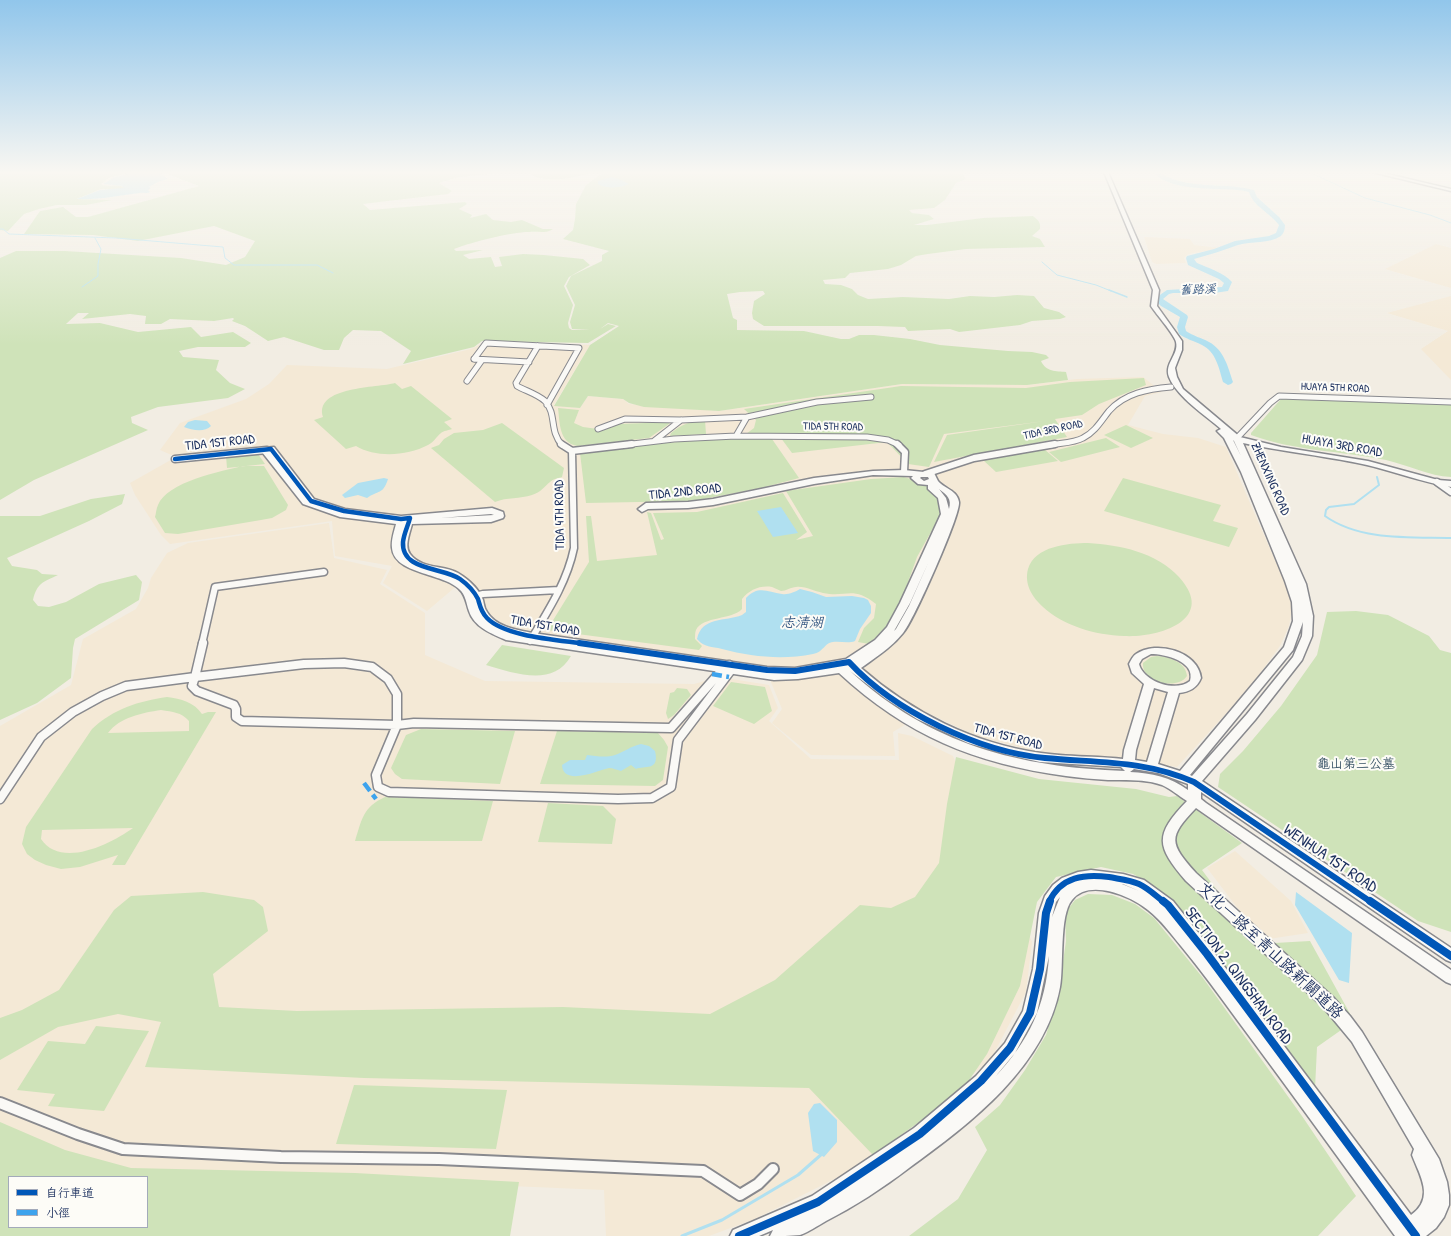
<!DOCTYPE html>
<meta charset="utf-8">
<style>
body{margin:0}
#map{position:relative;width:1451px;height:1236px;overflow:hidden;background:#f2ede3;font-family:"Patrick Hand","LXGW WenKai TC",sans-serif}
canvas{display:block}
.legend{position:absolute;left:8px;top:1176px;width:140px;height:52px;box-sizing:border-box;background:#fdfcf7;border:1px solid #a3aaba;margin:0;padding:5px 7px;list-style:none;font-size:12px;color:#1b2f5e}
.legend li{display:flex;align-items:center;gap:8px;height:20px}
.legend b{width:20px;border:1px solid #a3aaba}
</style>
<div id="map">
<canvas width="1451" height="1236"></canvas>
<ul class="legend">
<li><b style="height:5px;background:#0057b8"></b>自行車道</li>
<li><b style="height:5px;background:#3da3ed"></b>小徑</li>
</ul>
</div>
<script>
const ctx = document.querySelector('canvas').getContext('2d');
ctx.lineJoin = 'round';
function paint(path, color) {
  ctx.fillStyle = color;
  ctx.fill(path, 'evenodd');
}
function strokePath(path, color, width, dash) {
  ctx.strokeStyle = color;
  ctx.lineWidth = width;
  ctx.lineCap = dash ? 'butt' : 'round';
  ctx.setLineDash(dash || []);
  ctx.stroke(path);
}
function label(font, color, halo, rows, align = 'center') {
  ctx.font = font + ' "Patrick Hand","LXGW WenKai TC",sans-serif';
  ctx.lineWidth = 4;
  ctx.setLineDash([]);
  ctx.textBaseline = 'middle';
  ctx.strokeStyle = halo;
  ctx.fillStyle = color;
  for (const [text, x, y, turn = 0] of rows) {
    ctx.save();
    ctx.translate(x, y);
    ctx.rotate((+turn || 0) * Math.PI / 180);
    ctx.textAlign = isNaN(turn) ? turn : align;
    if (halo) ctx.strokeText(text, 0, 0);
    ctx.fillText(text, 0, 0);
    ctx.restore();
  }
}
const built = new Path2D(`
 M1144,237L1190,239L1194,245L1220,248L1207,251L1188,254L1184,258L1186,263L1156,264L1152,262Z
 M1436,244L1451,248V288L1385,269Z
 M1451,296V380L1421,349L1448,331L1387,313Z
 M485,342L590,345L554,405L580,408L588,396L623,399L629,404L719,411L902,384L1027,385L1077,379L1143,377L1162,392L1145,396L1128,425L1163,434L1198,438L1226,447L1259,524L1288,589L1292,600V609L1289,626L1280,646L1258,676L1232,707L1177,767L1119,758L1041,753L976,736L926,712L893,732L895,756L811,755L772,723L782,709L764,665L516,630L501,627L490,614L473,584L466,578L427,611L383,583L392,566L335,556L332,521L170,544L161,535L135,495L130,483L176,457L160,450L180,423L246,399L269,384L287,365L387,369L471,349Z
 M329,523L334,558L387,570L380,584L425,613V655L485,681L694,684L719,677L769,685L778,708L769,721L811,759L899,760L898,733L912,736L953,756L1032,942L1026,992L991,1059L872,1160L755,1219L709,1236H606L604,1190L111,1169L0,1126V726L71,685L83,639L136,609L148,588L151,578L167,553L188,543Z
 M1235,851L1291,901L1308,933L1262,940L1207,868Z`);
const green = new Path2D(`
 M0,172H132L109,178L101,184C110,189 114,182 126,188L116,190L101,189L77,199L112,200L86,205H57L39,209L24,214L8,231L0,230Z
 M162,172H498L499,173L459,177L439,183L452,191L448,194L363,204L370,210L465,202L467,204L459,209L472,215L470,218L486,214L493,220L511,222L522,220L543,229H553C546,234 538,231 529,232C511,232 472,242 454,249L456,251L483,250L463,255L469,259L491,257L495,267L502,266L499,257L523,254L544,255L583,259L590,265L569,277L564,286L573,305L568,323L569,328L572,330H590L572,329L570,322L575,305L566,286L571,276L602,261V255L609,251L563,239L573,230L575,219L576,204L586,185L604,172H962L966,179L956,183L945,200L934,208L909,210L912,213L929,215L934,219L914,225H927L983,218L1033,216C1038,220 1041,222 1040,229L1032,236L1040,239L1045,247L966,249L928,254L916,256L901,265L888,269L850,273L845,278L823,280L825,284L841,285L852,289L858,295L868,299L903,297L949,299L970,296L994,297L1017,295L1034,296L1044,308L1059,312L1066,317L1060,319L1032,321L1020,325L959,332L950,329L908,331L905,327L878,326H764L753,319L752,313L754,301L765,294L763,291L740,292L727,294L733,318L737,320V330L804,331L841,339H849L859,335H874L910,339L940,345L1008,351L1032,352L1046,355L1049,358L1041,361C1046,372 1056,371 1066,372L1068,380L1027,385L902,384L719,411L644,407L629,403L623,399L588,396L580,408L554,406L590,345L619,326L608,323L600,329L608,324L616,326L588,343L482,341L474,347L403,364L411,351L381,331L353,330L344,338L339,350H324L284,337L268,341L245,326L232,321L234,319L233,318L214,321L170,319L161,324H145L146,316L130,314L82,319L89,313H78L66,324L100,323L138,332L191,327L201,337L233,332L251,343L245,347H198L179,351L183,357L219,360L216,370L230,383L245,389L228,398L158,407L131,417L132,423L148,430L34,480L0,500V258L16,251H65L181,258L226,265L245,257L255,241L214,226L138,241L93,235L24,234L40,211L63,207L76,217H88L199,186Z
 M526,172H594C572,178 546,185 526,172Z
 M1144,378L1146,385L1099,404L1082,415L1055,419L1067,437L934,462L947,435L1045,421L944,434L929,467L908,464L887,442L792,453L778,434H746L754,428L756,420L744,409L901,386L1026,388L1070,382Z
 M395,383L402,389L411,386L452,419L444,422L452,429C449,430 443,431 441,433C436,437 434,442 428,445C407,456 376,458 356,446L346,449L314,420L323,417C314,386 378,388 395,383Z
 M1286,398L1451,405V477C1429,476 1408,465 1386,460C1342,451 1294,451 1251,435V433L1281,399Z
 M558,408L579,410L574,423L583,427L605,430L619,424L670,422L669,424L649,438L577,446C559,442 560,424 558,408Z
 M705,420L706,434L670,436L671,433C682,424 691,421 705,420Z
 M502,423L564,468L562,477C559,478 553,479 550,482C544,487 541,492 532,495C520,499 507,497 495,502L431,448L439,445L444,439L454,433L483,430Z
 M1126,425L1153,438L1131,448L1104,435Z
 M733,438L772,439L799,478L761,488L693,501L586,503L580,453L652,444Z
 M1106,438L1120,447L1061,462L1049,452Z
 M1044,449L1058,461L996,472L983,460Z
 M253,453L258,454L265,464L227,468L226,456Z
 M243,466H264L288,505L286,510L272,518L261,520L178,534L165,533L155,517C156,514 156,509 158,505C167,482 221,471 243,466Z
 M904,477L923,483L939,496L941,514L917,557L901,602L885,628L869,644L858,642L864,628L874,618L876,604C852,585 847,598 823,593C813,591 806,586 796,587C791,587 786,591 781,591C778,590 775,588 772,587C760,585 749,590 742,599V609C732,620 703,616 696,630C695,632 695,637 695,639L702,646L699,650L547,630L589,562L586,516H591L597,561L657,555L647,512L651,513L661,540L664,539L653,513L697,512L783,493L807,532L796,540L813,536L786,491L871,479Z
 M1123,478L1221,505L1213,521L1238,528L1229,547L1104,511Z
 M125,494L122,504L89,521L7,558L12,566L37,570L42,574L58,575C43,582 37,583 33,600L38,606L49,607L66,602L99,584L136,575L142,582L139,600L75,639L73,648L71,678L37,703L0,720V516H40L91,499Z
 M1088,543C1120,545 1156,552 1179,577C1218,620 1158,638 1124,636C1095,635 1064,626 1043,607C1032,597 1024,584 1028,569C1035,546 1068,543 1088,543Z
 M1356,611L1388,615L1429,636L1440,650L1451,653V932L1418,921L1218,787L1220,774L1243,751L1281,706L1317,655L1327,612Z
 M502,645L571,656C553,688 514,673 486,665Z
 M1157,656C1169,657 1186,662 1187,676C1177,691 1141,682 1143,663L1151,657Z
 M731,682L765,687L772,711L754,724L713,706Z
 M677,688L687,689L691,695L674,715L668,719L666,713L670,693L674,692Z
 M167,697C181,699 194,702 202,714L208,712H216L125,865H112L118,855L80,867L61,869L46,865L35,860L27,854L22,844L26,827L92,729C113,709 139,701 167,697ZM161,710C173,712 181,712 189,721V731L108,733C120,717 142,713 161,710ZM133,828C111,844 61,869 41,839L42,830Z
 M421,729L515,731L500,784L402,779L395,774L391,768L406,735Z
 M557,731L658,733L664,740L668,747L663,780L655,786L540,784Z
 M956,757L1039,779L1136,789L1169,797L1177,796L1242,843L1202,870L1257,944L1310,941L1354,1021L1317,1047L1315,1089L1172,901L1154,886L1133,874L1101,867L1056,877L1037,902L1020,986L987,1054L961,1092L873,1155L809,1088L364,1078L145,1067L161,1022L118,1014L58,1027L0,1060V1018L22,1010L59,990L114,910L131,896L203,892L254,900L263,907L268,931L213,974L219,1007L297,1011L563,1007L710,1014L775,980L860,905L891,908L915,897L939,863L947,804Z
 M385,797L493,801L482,841H355C362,819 363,807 385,797Z
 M548,803L603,806L616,819L612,844L538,842Z
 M1088,894L1112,895L1135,904L1154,918L1203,978L1302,1116L1356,1196L1318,1236H909L958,1199L987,1150L975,1127L1000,1105L1025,1070L1046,1035L1056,1003L1061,976L1066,941L1065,913L1075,900Z
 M96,1026L149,1031L104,1111L48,1106L55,1094L17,1090L48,1041L85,1044Z
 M354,1085L507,1090L496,1149L336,1144Z
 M0,1122L65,1150L131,1168L355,1173L519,1182L510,1236H0ZM9,1177H147V1227H9Z`);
const water = new Path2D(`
 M135,172H158L168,179L160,181L149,187L151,188L148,190L150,192C146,194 144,192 139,193C118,196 98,200 77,199L100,190L123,188H125L122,187L123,186L103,184L115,177Z
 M612,177L619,179L629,184C620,188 606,189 598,184V181Z
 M195,420L207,421L211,426C204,433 192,430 184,427L188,422Z
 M384,478L388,479C383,495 378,490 367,498L358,495L345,498L342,495L358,483Z
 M781,507L798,533L773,537L757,511Z
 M800,589L812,592L826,597L852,596L864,598L868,600L871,606V613L860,629L855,641C848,644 841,641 833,642C824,643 824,652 813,654C783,660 752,657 722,649C711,646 705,648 697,639C702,616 725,622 742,615L746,612V598C758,585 768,592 782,594C788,595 795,592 800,589Z
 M641,744L649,746L655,751C660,772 644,765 636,769L631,765L621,771C617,770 613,768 609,768C599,770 563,787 562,765L570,760H585L587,755C596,756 606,758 615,755C624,752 631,746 641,744Z
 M1296,892L1352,933L1349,983L1339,980L1295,905Z
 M820,1103L837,1120V1142L824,1157L813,1151L808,1113L814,1104Z`);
const streamFar3 = new Path2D(`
 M1309,172L1365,198L1430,215L1451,223
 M0,229H3L9,234L116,238L223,247L225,258L234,265H317L333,273
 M1042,262L1057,275L1096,285L1111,291
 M82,287L98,276V264L101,249L95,238`);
const streamFar2 = new Path2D(`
 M1109,290L1127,297`);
const streamFar1 = new Path2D(`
 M1377,477L1379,485L1354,504L1329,507L1326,510L1325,516C1360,541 1410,537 1451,538`);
const stream = new Path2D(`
 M682,1236L722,1220L798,1175L823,1153`);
const river = new Path2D(`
 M1153,172C1162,171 1167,178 1176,180C1201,188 1229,183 1254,190L1257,197L1279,217L1285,225C1285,229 1284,233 1281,236C1269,244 1252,241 1238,245C1224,250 1209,255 1194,259L1197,263C1208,268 1223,272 1232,282L1228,291L1214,293H1173L1169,294L1163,299L1187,315L1188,317L1185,327L1186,331C1193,336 1202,338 1209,342C1224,350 1228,367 1233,382L1231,384L1228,385L1223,382C1219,368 1216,352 1202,345C1194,341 1186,339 1179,334L1177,327L1180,317L1161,306L1154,299L1167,290L1222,287L1224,283L1219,279L1188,265L1186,258L1187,256L1214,249L1235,241L1269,236L1276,233L1279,225C1270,213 1253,206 1249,192C1221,185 1174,195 1153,172Z`);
const streetFar3 = new Path2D(`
 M538,346L516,383L517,386C526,391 537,394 545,401C557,414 549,431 562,445
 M474,359L486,343L579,348L547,405
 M474,359L529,362
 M467,381L482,360
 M598,429L625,419L681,420L747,417
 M736,436L867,437L888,440L899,445
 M1237,438L1270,403L1279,396L1451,402
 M654,441L681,420
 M624,445L674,439L736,436L747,417L817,402L871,397
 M1050,445C1060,443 1074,443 1083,438C1095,432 1101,421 1109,411C1125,393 1148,389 1171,387`);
const streetFar2 = new Path2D(`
 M561,444L572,451
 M897,444L905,452L904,472
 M572,451L632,444
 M175,459L267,450
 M925,474L974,458L1055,444
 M1437,482L1451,492
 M471,597L483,594L559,590
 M530,641C548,611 567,582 574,548L572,451
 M202,644L215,587L324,572`);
const streetFar1 = new Path2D(`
 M729,665L731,670L678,740L671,787L652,798L618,799L389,792L378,787L376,775L397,725L414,723L671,728L723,669Z
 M195,677L192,686L197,691L234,705L236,709V717L242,721L397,725
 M195,677L203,643
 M195,677L304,664L344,663L372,667L388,679L397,694V725
 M0,799L41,737L73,712L102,696L126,686L195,677`);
const street = new Path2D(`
 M0,1103L78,1134L123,1149L281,1157L439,1159L703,1171L740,1195L758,1184L773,1169`);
const secondary = new Path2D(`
 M1104,172H1108L1159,290L1157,306L1182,341V350L1175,368L1177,377L1183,389L1240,437L1281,447L1368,461L1438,480L1451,481V487C1422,482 1396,472 1367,465C1326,456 1285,452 1243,443L1306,584L1313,616L1312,636L1302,660L1255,720L1202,781L1451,948V962L1446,960L1201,792V799L1206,803L1451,970V984L1446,982L1196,808C1168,837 1169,843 1196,873L1333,997L1350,1016L1362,1032L1439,1159L1447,1182L1449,1195V1205L1444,1217L1436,1228L1426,1236H1395C1343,1164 1291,1092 1238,1021C1219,995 1201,970 1181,946C1171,934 1161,920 1148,910C1131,896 1089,878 1072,900C1059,915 1064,967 1060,987C1045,1067 971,1123 909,1168C883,1188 855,1206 826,1221C817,1226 809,1232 800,1235C791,1236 779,1236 770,1236L773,1230L759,1236H730L733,1230L812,1196L914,1128L976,1076L1005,1043L1023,1011L1033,969L1039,913L1045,896L1053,885L1062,878L1078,872L1091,870L1123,874L1144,880L1173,901L1212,950L1411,1215C1435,1198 1420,1176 1412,1155L1414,1149L1352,1042L1323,1007L1186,881C1156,846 1154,835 1187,801C1179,796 1171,789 1162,785C1145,779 1125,780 1108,780C1094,779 1080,778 1066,776C975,764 906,735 839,673L798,679L774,680L506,640C492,634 474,627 469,611C466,603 466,595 459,589C443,573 394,574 392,548C391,540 394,532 396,524L340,517L303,504L262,452L264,448L274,447L314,499L345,509L401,516L492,508L503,512L504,516L503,518L491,522L412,524C410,533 404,546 410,554C421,569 444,565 458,573C468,579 479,589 483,600C484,604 484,608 487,612C496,627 517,630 533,633L767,667L795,668L846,659L875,640L887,627L900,603L941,514L938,498L928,489V485L918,484L911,478L913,476L873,475L814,484L713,505L688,508L648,509L642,512L638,509L646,503L688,502L713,499L814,478L873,471L904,470L934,473C935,475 937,479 938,481C945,489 957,490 959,502C961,514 913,622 903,633C891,648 876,657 861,668C911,712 974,744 1041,753C1068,757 1096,756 1123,759L1124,750L1144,684L1132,673L1129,664C1131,660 1133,656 1136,654C1156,640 1198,651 1201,678C1197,688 1189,692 1179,693L1158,764L1180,771L1284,647L1293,621L1292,602L1285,581L1241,472L1224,438L1217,431L1221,429C1205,415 1177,397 1169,377C1164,363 1179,355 1176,342C1174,334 1156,314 1151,306L1153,290ZM1233,440L1234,441L1241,456ZM921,477H928L929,479L924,481L920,478ZM939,489C947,495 952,499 949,509L946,498ZM491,514L494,515L440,518ZM929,561L909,606L896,629L894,631L910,603ZM1303,622L1302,636L1293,657L1247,714L1192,776L1190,775L1293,650ZM1151,654C1164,654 1196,661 1190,681C1175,693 1143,681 1139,664L1142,659ZM850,671L886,699L917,719L968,743L1009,755L1040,762L1121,767L1125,771C1018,767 931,745 850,671ZM1154,688L1168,692L1147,762L1135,760L1136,750ZM1134,769L1158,773L1188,784V790C1170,777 1152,773 1130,772ZM1122,884H1123L1139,891ZM1060,897L1052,917L1056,902ZM1049,956C1046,1005 1029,1041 995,1077L1015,1053L1037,1013Z
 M1372,172H1379L1451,189V191Z`);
const quiet = new Path2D(`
 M712,674L729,677
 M364,783L376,799`);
const cyclewayFar2 = new Path2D(`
 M175,459L271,449L311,501L344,511L401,519L410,518C408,526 404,533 403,542C401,571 443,567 460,579C467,584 474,591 478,599C480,606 481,612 487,618C505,637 560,640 586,644`);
const cyclewayFar1 = new Path2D(`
 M579,643L767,670L795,671L849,662C894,711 979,752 1045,758C1098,763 1144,760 1194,782L1371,902
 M1049,902C1061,876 1085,874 1109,877C1119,879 1130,880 1139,884C1148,888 1156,896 1164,902`);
const cycleway = new Path2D(`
 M1163,901L1168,905L1207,954L1416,1236
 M1370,901L1451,956
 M739,1236L818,1202L920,1134L981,1081L1010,1048L1030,1013L1040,969L1046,913L1050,901`);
const farStreetnames = [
 ["HUAYA 5TH ROAD",1335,388,2],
 ["TIDA 5TH ROAD",833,427,1],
 ["TIDA 3RD ROAD",1053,430,-12]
];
const farWaternames = [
 ["舊路溪",1198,290,-2]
];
const streetNames = [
 ["TIDA 1ST ROAD",220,443,-6],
 ["HUAYA 3RD ROAD",1342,446,10],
 ["ZHENXING ROAD",1270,479,66],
 ["TIDA 2ND ROAD",685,492,-6],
 ["TIDA 4TH ROAD",560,515,-91],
 ["TIDA 1ST ROAD",545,626,10],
 ["TIDA 1ST ROAD",1008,737,15]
];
const parkNames = [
 ["龜山第三公墓",1356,765]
];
const waterNames = [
 ["志清湖",802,623]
];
const nearStreetnames = [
 ["WENHUA 1ST ROAD",1330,859,34],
 ["文化一路至青山路新闢道路",1270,951,43],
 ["SECTION 2, QINGSHAN ROAD",1238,976,53]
];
paint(built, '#f4e9d6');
paint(green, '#cfe3b9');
paint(water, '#b0e0f0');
strokePath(streamFar3, '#b0e0f0', 1);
strokePath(streamFar2, '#b0e0f0', 1.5);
strokePath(streamFar1, '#b0e0f0', 2);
strokePath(stream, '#b0e0f0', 3);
paint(river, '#b0e0f0');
strokePath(streetFar3, '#88898e', 7);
strokePath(streetFar2, '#88898e', 9);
strokePath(streetFar1, '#88898e', 11);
strokePath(street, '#88898e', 14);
strokePath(secondary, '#88898e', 3);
strokePath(streetFar3, '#faf9f6', 5);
strokePath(streetFar2, '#faf9f6', 6);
strokePath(streetFar1, '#faf9f6', 8);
strokePath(street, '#faf9f6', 10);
paint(secondary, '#faf9f6');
strokePath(quiet, '#3da3ed', 4.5, [10, 4.5]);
strokePath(cyclewayFar2, '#0057b8', 4.5);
strokePath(cyclewayFar1, '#0057b8', 6);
strokePath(cycleway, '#0057b8', 8);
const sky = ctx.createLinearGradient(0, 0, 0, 345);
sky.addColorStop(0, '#91c6eb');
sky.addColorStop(0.5, '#f9f7f2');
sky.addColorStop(1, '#f9f7f200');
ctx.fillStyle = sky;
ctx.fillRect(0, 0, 1451, 345);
label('11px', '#1b2f5e', '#fdfcf7', farStreetnames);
label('italic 12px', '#395a84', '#fdfcf7', farWaternames);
label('13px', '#1b2f5e', '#fdfcf7', streetNames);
label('13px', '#415a6c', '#fdfcf7', parkNames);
label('italic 14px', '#395a84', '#fdfcf7', waterNames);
label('16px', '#1b2f5e', '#fdfcf7', nearStreetnames);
</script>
